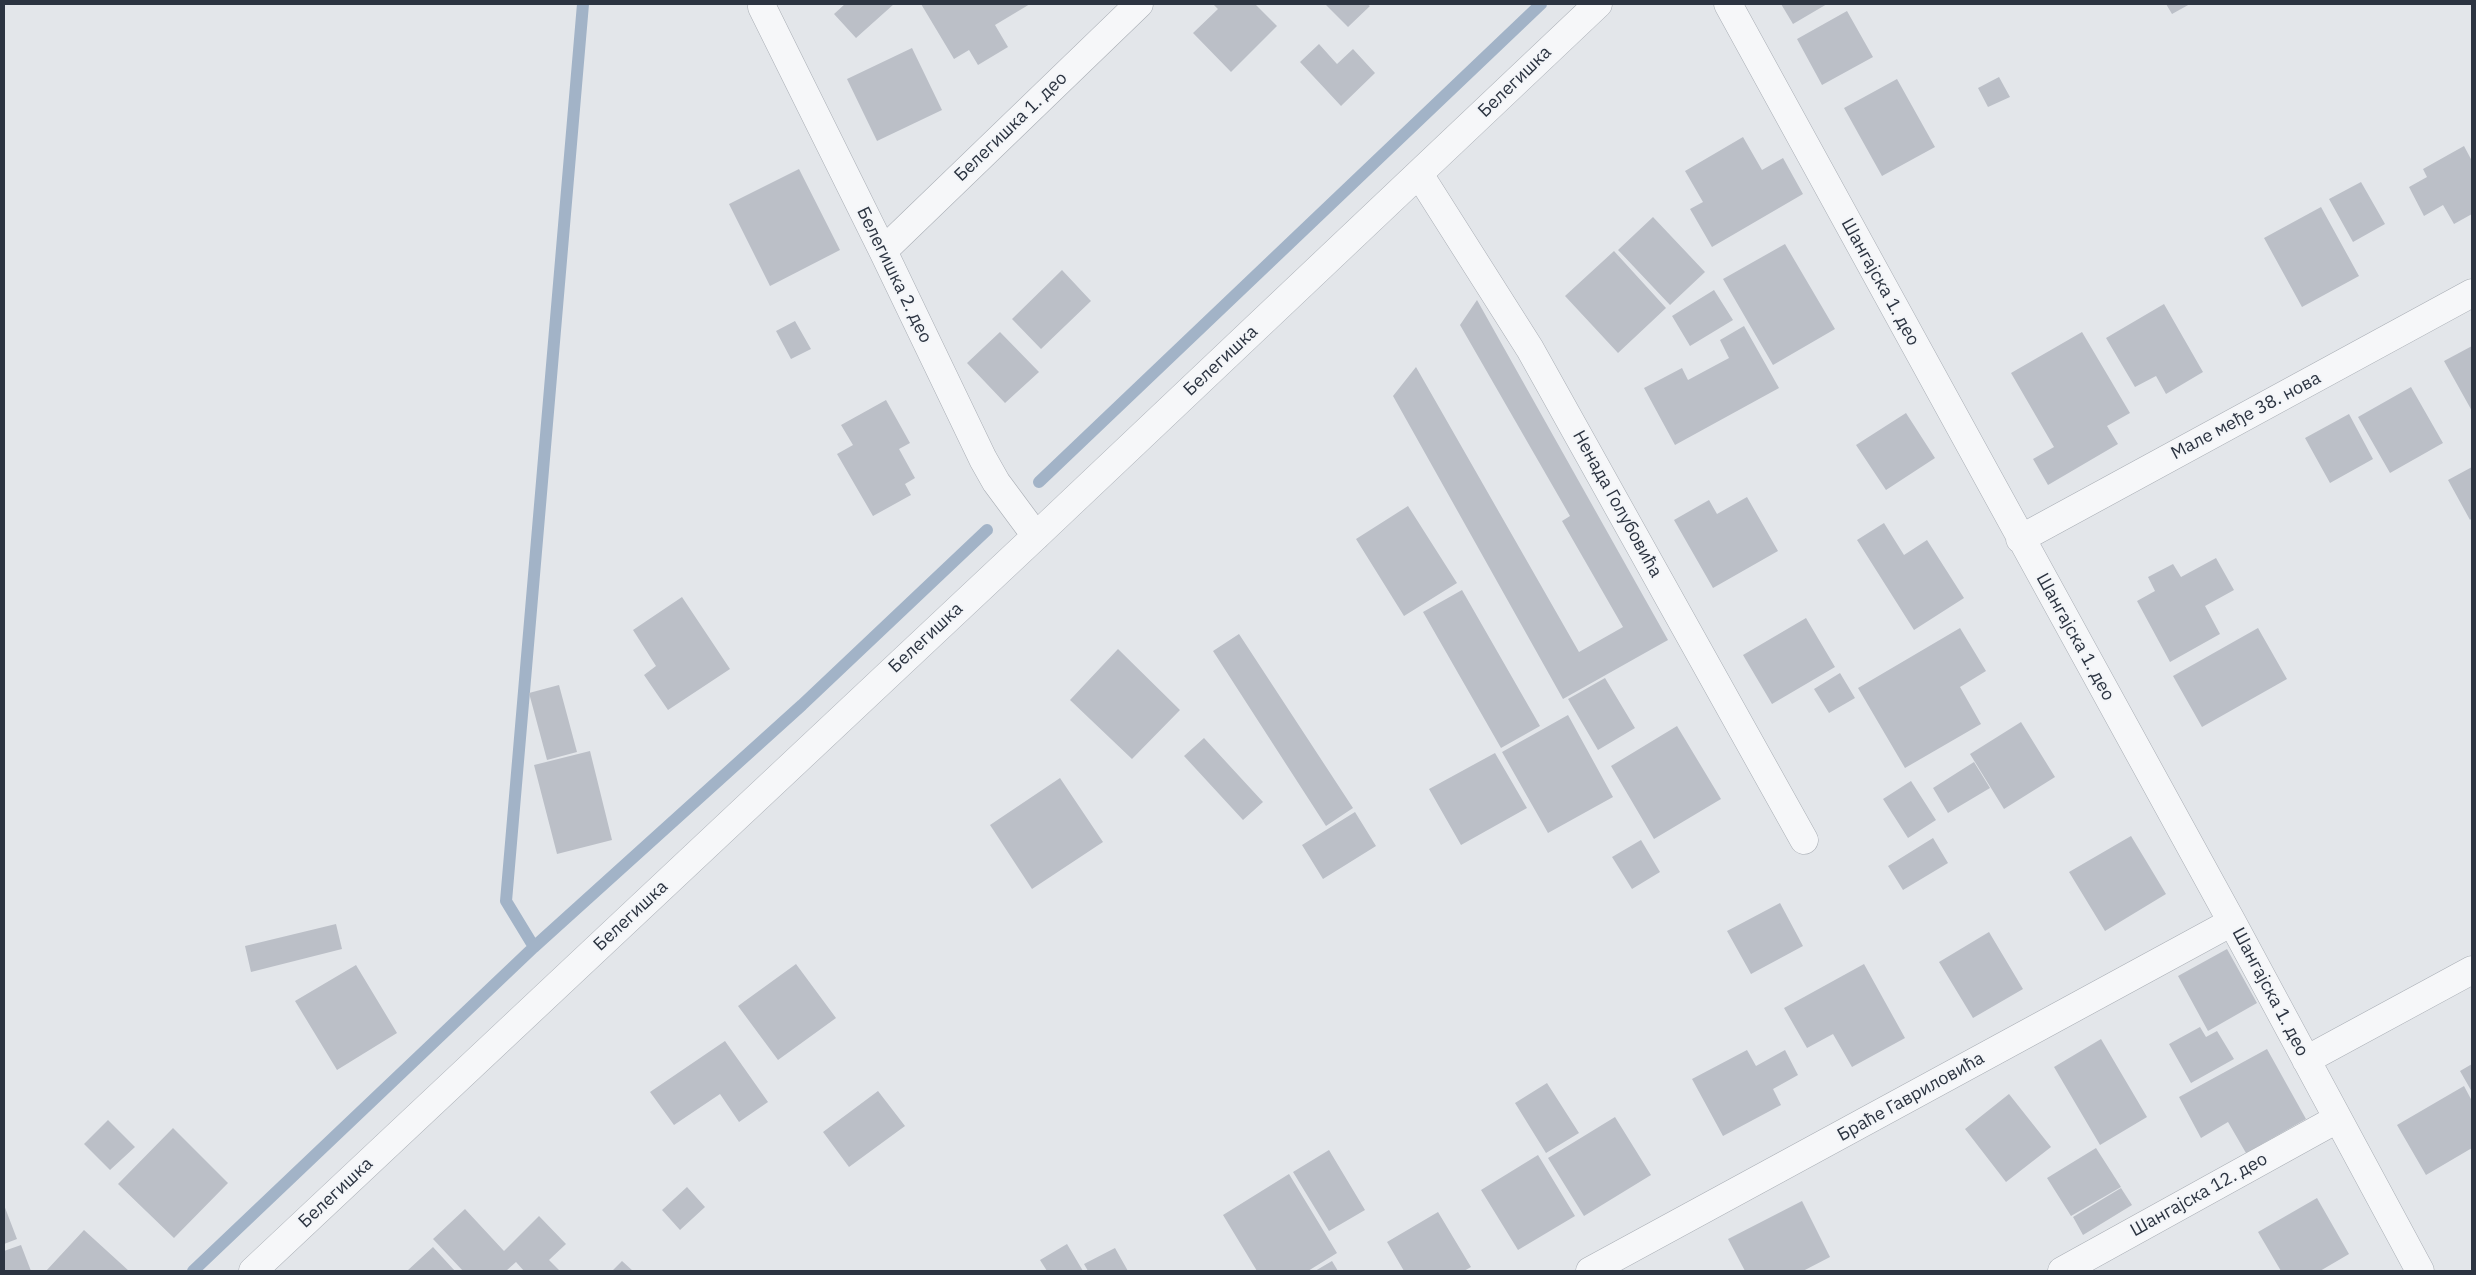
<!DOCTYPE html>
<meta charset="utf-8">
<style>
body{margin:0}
#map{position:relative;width:2476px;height:1275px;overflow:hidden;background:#e3e6ea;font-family:"IBM Plex Sans",sans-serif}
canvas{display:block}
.frame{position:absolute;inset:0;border:5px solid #2c3441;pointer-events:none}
</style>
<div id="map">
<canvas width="2476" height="1275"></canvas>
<div class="frame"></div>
</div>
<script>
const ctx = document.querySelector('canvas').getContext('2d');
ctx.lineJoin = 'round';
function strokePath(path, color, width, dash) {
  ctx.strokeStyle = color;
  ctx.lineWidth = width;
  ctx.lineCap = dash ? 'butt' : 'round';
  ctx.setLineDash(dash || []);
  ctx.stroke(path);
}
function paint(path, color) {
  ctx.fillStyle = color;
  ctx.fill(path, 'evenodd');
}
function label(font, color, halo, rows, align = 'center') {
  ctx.font = font + ' "IBM Plex Sans",sans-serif';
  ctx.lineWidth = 4;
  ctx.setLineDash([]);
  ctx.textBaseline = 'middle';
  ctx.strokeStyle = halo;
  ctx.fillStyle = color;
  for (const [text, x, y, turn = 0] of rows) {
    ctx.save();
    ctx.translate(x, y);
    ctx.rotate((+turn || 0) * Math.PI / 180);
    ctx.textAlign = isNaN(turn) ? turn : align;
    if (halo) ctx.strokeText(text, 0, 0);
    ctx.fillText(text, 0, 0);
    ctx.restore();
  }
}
const stream = new Path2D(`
 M1039,482L1541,4
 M534,947L506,901L583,4
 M193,1271L534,947L802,705L987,530`);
const building = new Path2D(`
 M845,4H894L856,38L834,14Z
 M921,4H1030L995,25L1008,47L978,65L969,50L954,59Z
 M1213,4H1255L1277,26L1231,72L1193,33L1218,9Z
 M1325,4H1367L1370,6L1348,27Z
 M1781,4H1827L1793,24Z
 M2166,4H2190L2172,14Z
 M1847,11L1873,57L1822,85L1797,39Z
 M1319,44L1337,64L1353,49L1375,73L1341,106L1300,62Z
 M912,48L942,110L877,141L847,79Z
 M1999,77L2010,97L1988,107L1978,88Z
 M1897,79L1935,147L1882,176L1844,108Z
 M1743,137L1762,170L1783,158L1803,194L1712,247L1690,209L1703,202L1685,171Z
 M2464,146L2472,161V214L2454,224L2443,205L2424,216L2409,187L2427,177L2423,169Z
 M799,169L840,250L770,286L729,204Z
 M2361,182L2385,224L2353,242L2329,199Z
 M2321,207L2359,276L2302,307L2264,238Z
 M1653,217L1705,272L1670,305L1618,250Z
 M1785,244L1835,329L1773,365L1723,279Z
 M1614,251L1666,308L1618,353L1565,296Z
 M1062,270L1091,301L1041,349L1012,319Z
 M1714,290L1733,320L1690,346L1672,316Z
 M1477,300L1668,640L1563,699L1393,396L1416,367L1579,652L1623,627L1562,521L1570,516L1460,325Z
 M2164,304L2203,372L2166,394L2156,376L2135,387L2106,338Z
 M795,321L811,349L791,359L776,331Z
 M1744,326L1779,388L1675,445L1644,388L1682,368L1688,380L1729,358L1720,340Z
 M1000,332L1039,372L1005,403L967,363Z
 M2082,332L2130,413L2107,426L2118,444L2048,485L2033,459L2054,447L2011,373Z
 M2472,346V411L2444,361Z
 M2411,387L2443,443L2390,473L2358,417Z
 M886,400L910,443L899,449L915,478L905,484L911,495L873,516L837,454L853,445L841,425Z
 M1906,413L1935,458L1886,490L1856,445Z
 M2349,414L2373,459L2330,483L2305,438Z
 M2472,467V518L2470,520L2448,480Z
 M1747,497L1778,551L1713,588L1674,520L1709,500L1717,514Z
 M1408,506L1457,583L1404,616L1356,539Z
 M1884,523L1904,555L1927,540L1964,598L1914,630L1857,540Z
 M2216,558L2234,590L2205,606L2220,634L2170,662L2137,601L2155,591L2148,577L2173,564L2181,577Z
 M1462,590L1540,726L1501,748L1423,612Z
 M682,597L730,669L668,710L644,675L656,666L633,630Z
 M1806,618L1835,667L1772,704L1743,655Z
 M1960,628L1986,671L1960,687L1981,724L1905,768L1858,688Z
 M2258,628L2287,679L2202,727L2173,676Z
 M1239,634L1353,808L1326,826L1213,651Z
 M1118,649L1180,710L1132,759L1070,700Z
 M1840,673L1855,698L1829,713L1814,689Z
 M1605,678L1635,728L1598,750L1568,699Z
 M559,685L577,752L547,760L529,693Z
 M1568,715L1613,797L1548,833L1502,752Z
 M2021,722L2055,777L2004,809L1970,754Z
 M1677,726L1721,799L1654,839L1611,766Z
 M1204,738L1263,802L1243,820L1184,756Z
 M590,751L612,840L557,854L534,765Z
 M1495,753L1527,808L1461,845L1429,789Z
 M1974,762L1990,788L1948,813L1933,788Z
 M1060,778L1103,842L1032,889L990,825Z
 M1911,781L1936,820L1908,838L1883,799Z
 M1355,812L1376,846L1323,879L1302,845Z
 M2131,836L2166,894L2105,931L2069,872Z
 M1933,838L1948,863L1903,890L1888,866Z
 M1641,840L1660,872L1632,889L1612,857Z
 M1780,903L1803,946L1751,974L1727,931Z
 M336,924L342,949L251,972L245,946Z
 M1989,932L2023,989L1973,1018L1939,962Z
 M2227,949L2257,1003L2208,1031L2178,976Z
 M796,964L836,1018L778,1060L738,1006Z
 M1864,964L1905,1038L1852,1067L1833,1034L1807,1048L1784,1008Z
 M356,965L397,1033L337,1070L295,1001Z
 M2200,1027L2206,1037L2217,1031L2234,1059L2191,1083L2169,1044Z
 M2101,1039L2147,1117L2100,1145L2054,1067Z
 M725,1041L768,1102L739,1122L720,1094L674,1125L650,1092Z
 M2267,1049L2306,1119L2246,1153L2228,1122L2201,1138L2179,1097Z
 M1747,1050L1756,1066L1785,1050L1798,1075L1773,1089L1781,1105L1723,1136L1692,1079Z
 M2472,1064V1092L2460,1071Z
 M1547,1083L1579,1133L1546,1153L1515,1103Z
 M2464,1086L2472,1101V1148L2426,1175L2397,1125Z
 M878,1091L905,1126L849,1167L823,1132Z
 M2009,1094L2051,1147L2006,1182L1965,1129Z
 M1615,1117L1651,1175L1584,1216L1548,1158Z
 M108,1120L135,1147L110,1170L84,1144Z
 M173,1128L228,1183L174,1238L118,1184Z
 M2096,1148L2121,1187L2071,1216L2047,1178Z
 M1329,1150L1365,1210L1329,1231L1293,1172Z
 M1538,1155L1575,1216L1518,1250L1481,1190Z
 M1289,1174L1337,1253L1308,1271H1257L1223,1215Z
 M687,1187L705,1207L680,1230L662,1210Z
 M2121,1188L2132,1205L2083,1235L2073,1217Z
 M2317,1198L2349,1254L2320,1271H2281L2258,1232Z
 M1802,1201L1830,1257L1803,1271H1745L1728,1239Z
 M4,1205L17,1239L4,1244Z
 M465,1209L504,1251L539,1216L566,1244L549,1260L560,1271H524L516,1262L506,1271H463L433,1239Z
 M1438,1212L1471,1267L1464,1271H1404L1387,1242Z
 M84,1230L129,1271H46Z
 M1067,1244L1083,1271H1047L1040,1260Z
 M21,1245L31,1271H4V1251Z
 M433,1247L455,1271H407Z
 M1115,1248L1128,1271H1088L1084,1264Z
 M622,1261L633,1271H612Z
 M1332,1261L1338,1271H1315Z`);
const minor = new Path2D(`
 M1728,4L2232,922L2420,1271
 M762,7L883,251L983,459L996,482L1036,536
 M1419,174L1530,349L1804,840
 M883,251L1139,4
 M2020,539L2472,293
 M2306,1060L2472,970
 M253,1271L1036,536L1598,4
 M1590,1271L2232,922
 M2062,1271L2337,1119`);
const streetNames = [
 ["Белегишка",1515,82,-44],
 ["Белегишка 1. део",1011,127,-44],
 ["Белегишка 2. део",894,275,64],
 ["Шангајска 1. део",1880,282,61],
 ["Белегишка",1221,361,-43],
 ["Мале међе 38. нова",2246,416,-28],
 ["Ненада Голубовића",1617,504,61],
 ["Шангајска 1. део",2075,637,61],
 ["Белегишка",926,638,-43],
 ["Белегишка",631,916,-43],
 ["Шангајска 1. део",2270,992,62],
 ["Браће Гавриловића",1911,1097,-29],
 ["Белегишка",336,1193,-43],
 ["Шангајска 12. део",2199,1195,-29]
];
strokePath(stream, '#a2b3c7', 12);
paint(building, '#bbbfc7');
strokePath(minor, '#a8adb4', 29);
strokePath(minor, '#f6f7f9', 28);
label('18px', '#2c3441', '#f3f5f8', streetNames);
</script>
